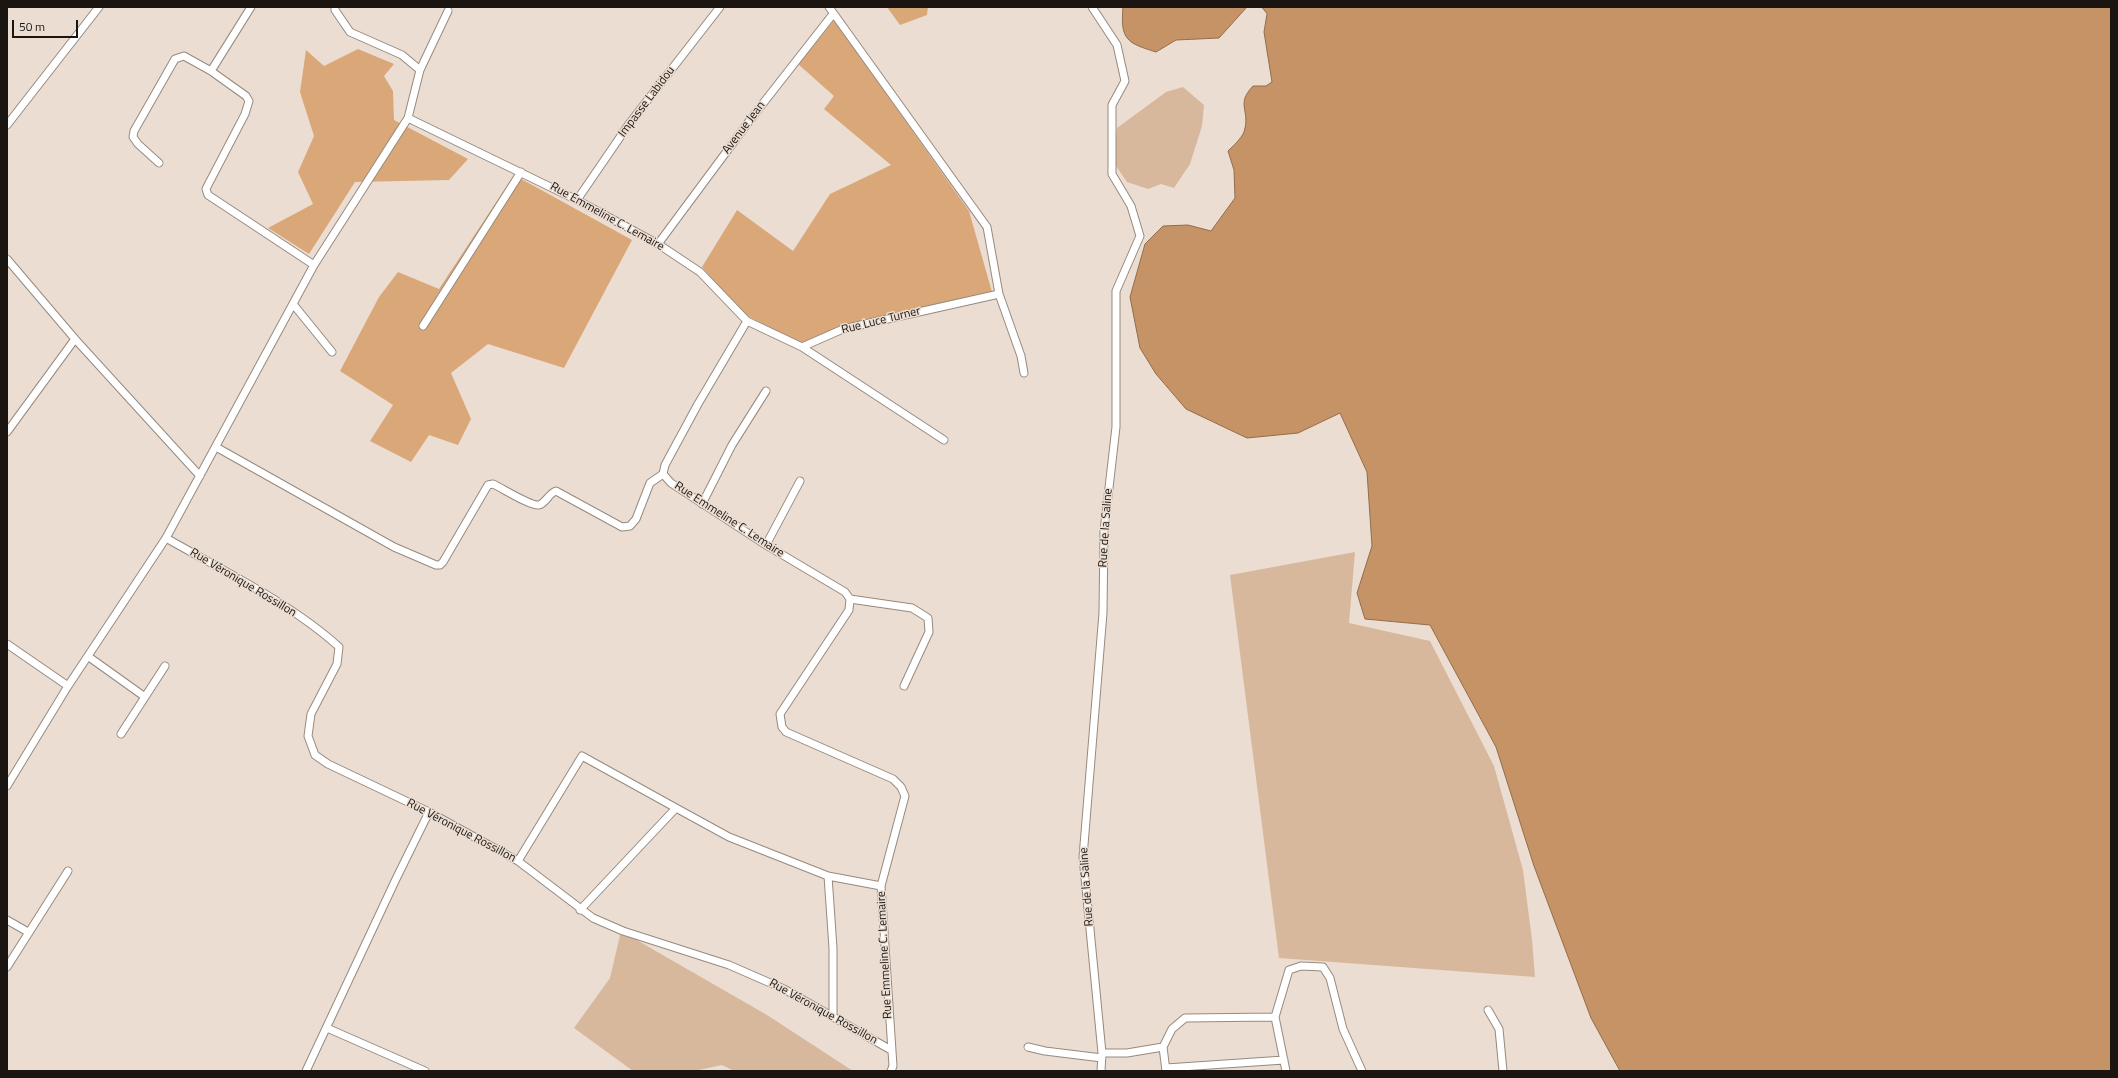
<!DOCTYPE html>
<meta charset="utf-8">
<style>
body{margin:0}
#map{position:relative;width:2118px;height:1078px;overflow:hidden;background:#ebddd2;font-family:"Titillium Web",sans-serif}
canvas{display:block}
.frame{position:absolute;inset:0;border:8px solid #1a1511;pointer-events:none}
.scale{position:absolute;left:12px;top:20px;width:66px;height:18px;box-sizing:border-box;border:2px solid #1a1511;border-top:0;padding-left:5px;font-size:12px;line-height:14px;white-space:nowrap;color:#1a1511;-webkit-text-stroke:3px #ebddd2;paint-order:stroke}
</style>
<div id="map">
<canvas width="2118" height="1078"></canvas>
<div class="frame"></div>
<div class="scale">50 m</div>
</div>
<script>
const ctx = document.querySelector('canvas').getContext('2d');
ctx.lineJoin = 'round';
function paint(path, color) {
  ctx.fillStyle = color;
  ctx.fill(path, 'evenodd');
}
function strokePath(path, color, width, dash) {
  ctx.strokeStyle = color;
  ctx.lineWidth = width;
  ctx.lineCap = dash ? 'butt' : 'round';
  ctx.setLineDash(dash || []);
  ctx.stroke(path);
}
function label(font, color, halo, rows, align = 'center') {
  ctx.font = font + ' "Titillium Web",sans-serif';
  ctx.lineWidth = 3;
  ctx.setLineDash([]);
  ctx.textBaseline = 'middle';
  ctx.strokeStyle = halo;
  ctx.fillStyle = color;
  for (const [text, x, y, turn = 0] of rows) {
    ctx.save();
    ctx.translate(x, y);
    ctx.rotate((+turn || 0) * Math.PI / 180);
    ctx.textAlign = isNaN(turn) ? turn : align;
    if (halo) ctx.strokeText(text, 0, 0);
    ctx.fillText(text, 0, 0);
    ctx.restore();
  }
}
const green = new Path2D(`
 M1183,87L1204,105L1202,126L1190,164L1174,188L1161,184L1148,189L1127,182L1114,163L1117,128L1166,92Z
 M1355,552L1349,623L1430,641L1494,766L1523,870L1532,940L1535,977L1279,958L1230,575Z
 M621,931L767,1015L853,1071H734L722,1065L694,1071H633L574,1028L610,978Z`);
const forest = new Path2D(`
 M887,7H928L927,15L900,25Z
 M834,20L969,211L992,292L840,326L802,344L742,313L702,267L737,210L793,251L830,194L891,165L824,109L834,96L798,64Z
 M358,49L394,64L384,76L393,91L394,120L468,159L449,180L355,182L309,254L268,228L313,204L298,172L314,136L300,92L306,50L324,66Z
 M514,175L632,240L564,368L488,344L451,373L471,419L458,445L429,435L411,462L370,441L393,405L340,371L379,297L398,272L439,289Z`);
const water = new Path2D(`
 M1123,7H1247L1219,38L1176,40L1156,52C1127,43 1120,40 1123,7Z
 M1262,7H2111V1071H1620L1591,1018L1534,866L1496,747L1430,625L1365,619L1357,593L1372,546L1367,472L1340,413L1298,433L1247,438L1186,409L1156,374L1140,348L1130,297L1145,244L1163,226L1188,225L1211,231L1235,198L1234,170L1228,151C1233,146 1241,139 1244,132C1251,110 1235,105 1253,86H1266L1272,82L1264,32L1267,14Z`);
const street = new Path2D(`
 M335,7V10L350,32L402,55L420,70
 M829,7L987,227L999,294L1021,356L1024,373
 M1092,7L1117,45L1125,81L1112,105V174L1131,206L1140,236L1116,291V427L1104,531L1103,613L1083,857L1102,1053L1101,1071
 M211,71L251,7
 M408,118L577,200L658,244L700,272L747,321L698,404L665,465L663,474L671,483L766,545L845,592L850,599L849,610L780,714L782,727L786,732L893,779L901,787L905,796L881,886L893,1066L891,1071
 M7,125L99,7
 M159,163L138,144L133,137L134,131L175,59L184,56L211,71L246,96L249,101L245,114L209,183L206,189L208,195L314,265
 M577,200L629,124L720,7
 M658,244L750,120L833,14
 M7,259L75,339L200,476
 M293,304L332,352
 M747,321L802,347L843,329L999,294
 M423,326L521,172
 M802,347L944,440
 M7,432L75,339
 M216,447L394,547L436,565H440L443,562L488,485L493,484C502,488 530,506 539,505C546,503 549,493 556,491L622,527L630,526L636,519L650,483L663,474
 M702,504L732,445L766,391
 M166,538C222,570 292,604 339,647L337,664L311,714L308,736L315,755L328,764L429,812L518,861L593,918L623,931L729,965L784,989L891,1050
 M766,545L800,481
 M850,599L912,608L928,618L929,632L904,686
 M7,644L68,686
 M89,657L145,697
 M121,734L165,666
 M7,786L68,686L166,538L314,265L408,118L420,70L448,11
 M518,861L582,756L676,808
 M828,876L881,886
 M580,910L676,808L729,837L828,876L833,948V1017
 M7,920L28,932
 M7,967L68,871
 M1488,1010L1499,1029L1503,1071
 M327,1028L425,1071
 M1028,1047L1045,1051L1102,1058
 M1102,1053H1127L1163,1047
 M1166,1068L1284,1060
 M306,1071L396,879L429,812
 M1166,1071L1163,1047L1172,1029L1185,1018L1275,1017
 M1286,1071L1275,1017L1289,970L1301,966L1323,967L1330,978L1343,1029L1362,1071`);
const streetNames = [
 ["Impasse Labidou",647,102,-53],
 ["Avenue Jean",744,128,-53],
 ["Rue Emmeline C. Lemaire",607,217,29],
 ["Rue Luce Turner",881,321,-14],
 ["Rue Emmeline C. Lemaire",729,520,33],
 ["Rue de la Saline",1106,528,-86],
 ["Rue Véronique Rossillon",243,583,31],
 ["Rue Véronique Rossillon",461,831,28],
 ["Rue de la Saline",1087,887,-94],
 ["Rue Emmeline C. Lemaire",885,955,-93],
 ["Rue Véronique Rossillon",823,1012,29]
];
paint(green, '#d7b89d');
paint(forest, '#daa779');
paint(water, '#c59365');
strokePath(water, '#926d4c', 1);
strokePath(street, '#968a7f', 9);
strokePath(street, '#fff', 7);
label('12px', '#1a1511', '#ebddd2', streetNames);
</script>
